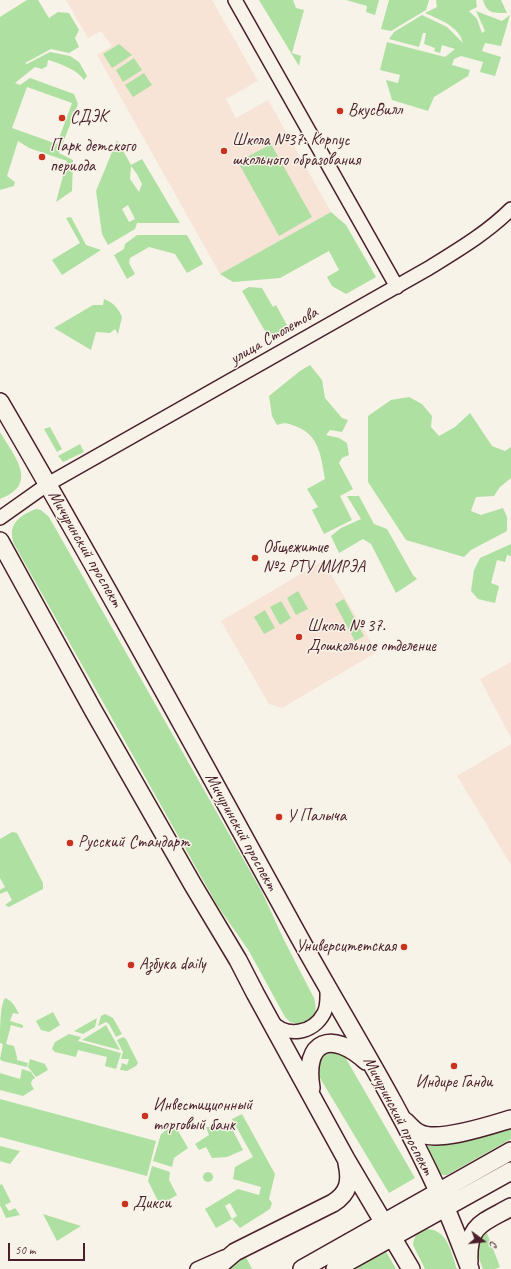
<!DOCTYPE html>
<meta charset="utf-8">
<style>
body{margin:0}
#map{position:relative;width:511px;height:1269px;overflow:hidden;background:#f7f3e8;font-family:Caveat,sans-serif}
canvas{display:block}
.north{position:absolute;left:463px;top:1221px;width:40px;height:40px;-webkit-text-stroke:3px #f7f3e8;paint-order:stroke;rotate:105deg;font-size:11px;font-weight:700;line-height:16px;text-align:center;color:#4a1f2b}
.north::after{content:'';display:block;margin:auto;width:14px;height:18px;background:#4a1f2b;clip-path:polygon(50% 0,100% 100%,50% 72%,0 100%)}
.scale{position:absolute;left:8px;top:1243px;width:77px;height:18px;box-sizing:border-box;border:2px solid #4a1f2b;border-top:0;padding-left:5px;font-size:12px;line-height:14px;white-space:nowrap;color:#4a1f2b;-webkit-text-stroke:3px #f7f3e8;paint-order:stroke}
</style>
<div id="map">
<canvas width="511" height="1269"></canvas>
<div class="north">С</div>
<div class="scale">50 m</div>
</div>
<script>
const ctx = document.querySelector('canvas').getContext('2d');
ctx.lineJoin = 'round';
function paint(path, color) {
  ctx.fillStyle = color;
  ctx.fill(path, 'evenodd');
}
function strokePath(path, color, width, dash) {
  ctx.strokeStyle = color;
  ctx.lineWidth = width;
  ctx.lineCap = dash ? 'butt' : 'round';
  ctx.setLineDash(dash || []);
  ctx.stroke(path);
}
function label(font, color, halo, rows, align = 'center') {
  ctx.font = font + ' Caveat,sans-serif';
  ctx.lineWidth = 3;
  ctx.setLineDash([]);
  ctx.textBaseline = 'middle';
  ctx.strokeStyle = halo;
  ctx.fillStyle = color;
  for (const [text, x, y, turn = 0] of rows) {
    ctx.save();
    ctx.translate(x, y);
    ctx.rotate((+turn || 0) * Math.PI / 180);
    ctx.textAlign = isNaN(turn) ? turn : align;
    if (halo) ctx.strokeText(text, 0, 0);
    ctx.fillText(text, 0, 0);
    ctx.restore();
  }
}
const built = new Path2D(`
 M66,0H212L258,81L226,99L236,118L268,100L331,212L220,274L97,55L112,46L101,31L88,38Z
 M323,561L377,652L282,708L269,704L221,621Z
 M511,662V738L480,679Z
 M511,744V865L457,776Z`);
const green = new Path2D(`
 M27,0H38L49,18L58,12L69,13L79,30L75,38L79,47L69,53L51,49L25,63L27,64L50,52L70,56L79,62L87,76L84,80C78,70 59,63 48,60L47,66L42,69L35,67L15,83L20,85L30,78L74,94L78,104L59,153L73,160L72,191L56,202L67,161L29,148L18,141L7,176L15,182L14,186L0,190V17ZM27,87L72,103L57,144L12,128Z
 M259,0H293L296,8L304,10L292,53L301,56L299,66Z
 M346,0H379L375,15L366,12L367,6Z
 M389,0H429L426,10L391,31L381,29Z
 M436,0H476L477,7L469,11L477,19L482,33L485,31L476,11L502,21L510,15L501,46L485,43L482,51L501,57L495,76L480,72L483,62L461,56L454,59L452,65L470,70L468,76L434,97L428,111L392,100L386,80L398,83L400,75L380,70L387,42L445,57L455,49L442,45L440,53L434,51L435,48L424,44L426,33H423L419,47L389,39L394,32L422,15L447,27L463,43C459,26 440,20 425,13L437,7Z
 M483,0H501L507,13C494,13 487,14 483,0Z
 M119,44L132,55L112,68L103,54Z
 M134,58L142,70L123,82L116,70Z
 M144,73L152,85L133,97L125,85Z
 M117,140L131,165L142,159L180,223H137L135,229L108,245L102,234L96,191ZM131,166L137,174L142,184L139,192L130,179ZM128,205L135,219L129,222L122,209Z
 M271,144L312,217L279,236L238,162Z
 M331,212L346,225L376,277L346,294L332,286L327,277L339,270L329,251L280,278L233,282L220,274Z
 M71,217L86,245L101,250L62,275L52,260L80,243L66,218Z
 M137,235H187L203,264L187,273L175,254L149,247L130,258L129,263L135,274L127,279L114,255L124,249L125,244Z
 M249,287L262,288L273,307L276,305L288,327L269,338L242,291Z
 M104,299C114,303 118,308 122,317L118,334L115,329L110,333L96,332L91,350L54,328L93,305H103Z
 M310,365L322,380L325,398L342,418L348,420L342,432L330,430L326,435L339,438L347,443L349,455L342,458L339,463L353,489L340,496L352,520L324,534L312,510L318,507L307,489L325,479C321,456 319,434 295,426C288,423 285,422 277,425L272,416L269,396L300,371Z
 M409,397L422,404L432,416L431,427L439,436L455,427L470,413L492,446L505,451L511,447V478L500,487L494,496L476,497L471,511L481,515L503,508L507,517V531L471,550L464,557L406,540L368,482V416L391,400Z
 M50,427L62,449L57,452L44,429Z
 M0,432C14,456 40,484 0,499Z
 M80,444L84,452L63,462L58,456Z
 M347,496H359L374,524L387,529L413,575L417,579L396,593L371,544L363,539L339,553L331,536L341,528L361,519Z
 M36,509L41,510L49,517L262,892L284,940L314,998C318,1013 315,1017 302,1025L290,1022L285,1017L249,951L217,905L14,544C7,524 19,516 36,509Z
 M511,544V556L507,555L505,562L497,560L491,583L499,586L495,603L478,599L471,591L474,570L480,558Z
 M298,591L308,609L296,615L287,598Z
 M344,599L364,636L355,641L335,604Z
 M281,601L291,618L280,625L270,607Z
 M265,610L275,628L264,634L254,617Z
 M12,832L17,833L43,883V889L9,907L5,905L12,900L7,891L0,894V890L5,887L0,878V839Z
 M5,998C12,1000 16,1008 19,1014L13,1013L10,1021L23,1025V1027L22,1028L11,1025L6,1044L14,1046L17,1057V1060L28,1063L27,1067L2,1061L0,1059L3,1044L0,1043C0,1033 0,1004 5,998Z
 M53,1012L60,1025L49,1032L41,1030L36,1021Z
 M105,1014L113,1018L122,1034L116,1037L109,1024L106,1022L98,1026L101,1016Z
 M97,1018L95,1027L83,1034L74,1031Z
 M106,1025L120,1050L82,1040Z
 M69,1034L81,1037L78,1041L121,1053L116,1069L105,1066L107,1057L78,1050L76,1057L55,1052L52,1049L55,1042Z
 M123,1037L126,1039L138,1063L136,1066L127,1071L120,1070L122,1063L127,1065L129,1059H121L123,1052L117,1040Z
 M328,1051L342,1054L345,1057L415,1178L389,1193L317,1073L318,1060Z
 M30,1059L45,1064L48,1070L36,1077L28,1067Z
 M22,1069L31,1072L35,1078L32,1080L31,1084L34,1089L23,1096L0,1090V1073L20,1079Z
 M0,1099L156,1141L147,1176L0,1137Z
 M242,1114L275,1174L269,1199L272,1203L270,1209L240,1228L232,1219L216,1228L205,1209L238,1189L259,1195L261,1187L233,1179L235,1167L253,1157L232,1119ZM230,1203L237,1216L232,1219L225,1206Z
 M224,1123L230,1125L243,1150L227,1157L212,1158L206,1147L199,1150L195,1144L209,1135L206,1127H215Z
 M174,1124L188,1148L174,1158L172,1167L153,1161L161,1134Z
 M511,1127V1139L447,1175H443L439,1173L424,1147Z
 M0,1146L20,1151L10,1164L0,1161Z
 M152,1166L170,1172L169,1180L177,1195L160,1205L148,1181Z
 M203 1177a5 5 0 1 1 10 0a5 5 0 1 1-10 0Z
 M2,1184L11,1202L5,1205L9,1211L15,1208L20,1215L6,1218L0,1205V1185Z
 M43,1214L81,1226L57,1241Z
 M426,1229C448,1229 451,1253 457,1269H425L413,1245C414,1236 417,1232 426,1229Z
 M487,1233L500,1267L495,1269H483C478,1256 472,1242 487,1233Z
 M384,1248L396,1269H348Z
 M245,1255L252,1269H225Z`);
const minor = new Path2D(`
 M235,0L397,287
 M0,518L48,484L429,268C458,250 487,233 511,209
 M271,1021C286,1038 313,1034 324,1013C328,1005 327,997 327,988
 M197,1269L224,1257`);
const major = new Path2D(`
 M0,402C101,575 196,750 293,926C341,1014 396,1099 438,1191C450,1216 460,1243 470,1269
 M0,541L93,710L193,885L238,960L255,993L346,1159L411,1269
 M311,1088C303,1040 332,1030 366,1061
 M405,1121C409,1125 414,1131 419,1133C438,1143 491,1125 511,1119
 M469,1262C467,1224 483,1223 511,1207
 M215,1269L235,1252L333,1203C349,1193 351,1181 347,1163
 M302,1269L511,1151
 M335,1269L511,1171`);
const markers = [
 [340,111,4,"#c8321e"],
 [62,118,4,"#c8321e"],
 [224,151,4,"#c8321e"],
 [42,157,4,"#c8321e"],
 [255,558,4,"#c8321e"],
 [299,637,4,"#c8321e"],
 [279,817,4,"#c8321e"],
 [70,843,4,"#c8321e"],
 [404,947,4,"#c8321e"],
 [131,965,4,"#c8321e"],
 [454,1066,4,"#c8321e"],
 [145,1116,4,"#c8321e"],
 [125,1204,4,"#c8321e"]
];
const poiNames = [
 ["ВкусВилл",348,111],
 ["СДЭК",70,118],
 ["Школа №37. Корпус",232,141],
 ["школьного образования",232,161],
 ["Парк детского",50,147],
 ["периода",50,167],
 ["Общежитие",263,548],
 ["№2 РТУ МИРЭА",263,568],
 ["Школа № 37.",307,627],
 ["Дошкольное отделение",307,647],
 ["У Палыча",287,817],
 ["Русский Стандарт",78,843],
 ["Университетская",396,947,"right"],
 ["Азбука daily",139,965],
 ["Индире Ганди",454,1083,"center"],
 ["Инвестиционный",153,1106],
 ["торговый банк",153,1126],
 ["Дикси",133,1204]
];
const streetNames = [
 ["улица Столетова",274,336,-30],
 ["Мичуринский проспект",85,549,60],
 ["Мичуринский проспект",241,832,61],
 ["Мичуринский проспект",398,1116,62]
];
paint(built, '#f8e3d7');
paint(green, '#aee0a1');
strokePath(minor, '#4a1f2b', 16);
strokePath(major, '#4a1f2b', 20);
strokePath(minor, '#f7f3e8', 13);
strokePath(major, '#f7f3e8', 17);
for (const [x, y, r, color] of markers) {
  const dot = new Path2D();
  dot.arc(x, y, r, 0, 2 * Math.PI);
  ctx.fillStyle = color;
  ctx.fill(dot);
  strokePath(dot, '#f7f3e8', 1.5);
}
label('17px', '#4a1f2b', '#f7f3e8', poiNames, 'left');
label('17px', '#4a1f2b', '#f7f3e8', streetNames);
</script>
